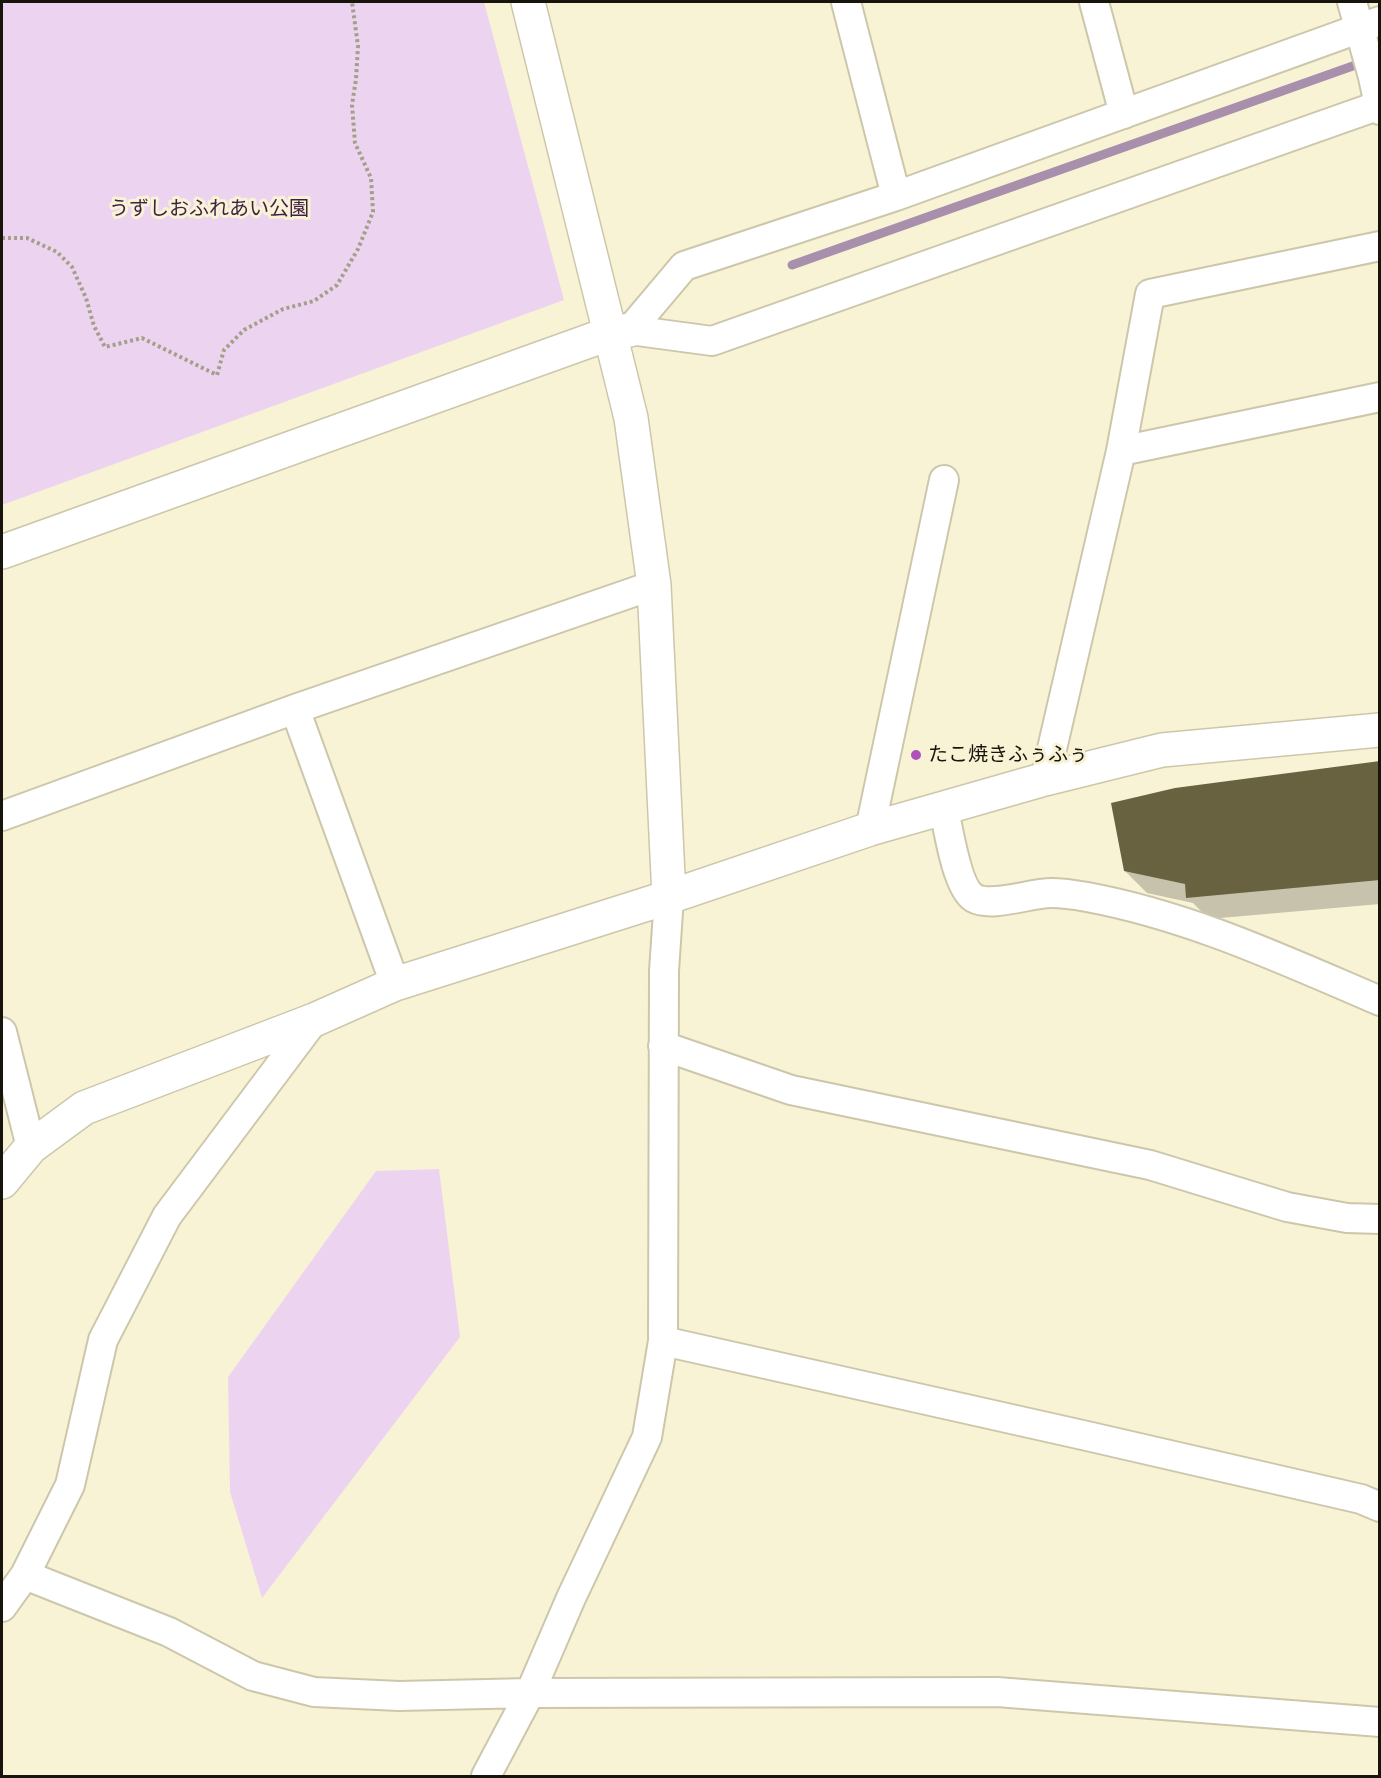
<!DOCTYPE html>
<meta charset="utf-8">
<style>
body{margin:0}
#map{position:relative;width:1381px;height:1778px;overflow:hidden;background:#f9f3d6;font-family:"Work Sans",sans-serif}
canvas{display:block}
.frame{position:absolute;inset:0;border:3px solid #17150b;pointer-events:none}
</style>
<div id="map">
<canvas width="1381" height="1778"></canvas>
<div class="frame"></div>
</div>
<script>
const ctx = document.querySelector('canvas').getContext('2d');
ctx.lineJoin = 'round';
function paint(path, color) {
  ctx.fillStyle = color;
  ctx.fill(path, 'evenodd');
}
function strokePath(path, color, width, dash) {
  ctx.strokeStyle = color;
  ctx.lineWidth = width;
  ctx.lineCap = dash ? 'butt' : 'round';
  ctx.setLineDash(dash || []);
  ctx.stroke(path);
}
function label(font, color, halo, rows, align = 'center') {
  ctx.font = font + ' "Work Sans","Noto Sans JP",sans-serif';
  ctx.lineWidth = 6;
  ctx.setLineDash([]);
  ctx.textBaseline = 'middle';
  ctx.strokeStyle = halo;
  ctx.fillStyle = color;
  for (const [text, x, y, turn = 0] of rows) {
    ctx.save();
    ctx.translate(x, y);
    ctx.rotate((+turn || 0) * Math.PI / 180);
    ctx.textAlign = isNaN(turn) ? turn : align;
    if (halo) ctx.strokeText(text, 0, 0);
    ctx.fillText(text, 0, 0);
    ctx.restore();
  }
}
const green = new Path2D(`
 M2,2H484L564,300L2,505Z
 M439,1169L460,1337L262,1598L230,1492L228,1377L376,1171Z`);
const shadow = new Path2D(`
 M1380,763V904L1209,919L1193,903L1147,893L1125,871Z`);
const stream = new Path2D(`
 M792,265L1364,62`);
const building = new Path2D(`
 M1380,761V880L1186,898L1185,884L1124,871L1111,803L1175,788Z`);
const path = new Path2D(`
 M2,238H27L57,252L72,267L86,298L94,326L105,347L142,338L217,375L224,350L244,330L283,309L314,301L337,285L358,249L373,212L371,178L355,143L352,105L356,79L358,46L352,2`);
const street = new Path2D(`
 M846,2L896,196
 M1094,2L1124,114
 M1352,2L1373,77L1380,110
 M630,330L684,266L896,196L1380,21
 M630,330L712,341L1380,105
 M1121,451L1150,294L1380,246
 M295,709L395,984
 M1045,779L1121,451L1380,397
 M944,809C948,828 957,888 974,898C992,908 1030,893 1051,893C1062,893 1076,895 1087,897C1190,916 1284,960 1380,1001
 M2,816L295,709L654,585
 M870,829L944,480
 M2,1032L31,1147
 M663,1046L791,1090L1150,1165L1287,1207L1347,1218L1380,1219
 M663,1341L1087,1436L1361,1499L1380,1507
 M25,1575L169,1632L253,1676L314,1692L399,1696L530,1693L997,1692L1380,1722
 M2,1607L25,1575L70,1485L103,1340L167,1216L314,1020
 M486,1776L530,1693L571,1598L647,1437L663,1341L664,971L669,897`);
const secondary = new Path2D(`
 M528,2L631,418L654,585L669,897
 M2,552L611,333L630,330
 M2,1182L31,1147L84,1108L314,1020L395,984L669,897L870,829L1045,779L1162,750L1380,730`);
const markers = [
 [916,755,6,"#ad51bc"]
];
const parkNames = [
 ["うずしおふれあい公園",209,209]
];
const poiNames = [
 ["たこ焼きふぅふぅ",928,755]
];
paint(green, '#ecd4f0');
paint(shadow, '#0003');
strokePath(stream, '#a890ac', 9);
paint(building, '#686241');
strokePath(street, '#ccc7ab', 32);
strokePath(secondary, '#ccc7ab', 36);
strokePath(path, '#a49f89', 4, [3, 3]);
strokePath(street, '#fff', 28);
strokePath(secondary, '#fff', 33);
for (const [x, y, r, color] of markers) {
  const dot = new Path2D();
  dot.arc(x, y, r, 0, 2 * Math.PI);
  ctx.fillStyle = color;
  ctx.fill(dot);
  strokePath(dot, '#f9f3d6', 2);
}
label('20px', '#401e45', '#f9f3d6', parkNames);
label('20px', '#17150b', '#f9f3d6', poiNames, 'left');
</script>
